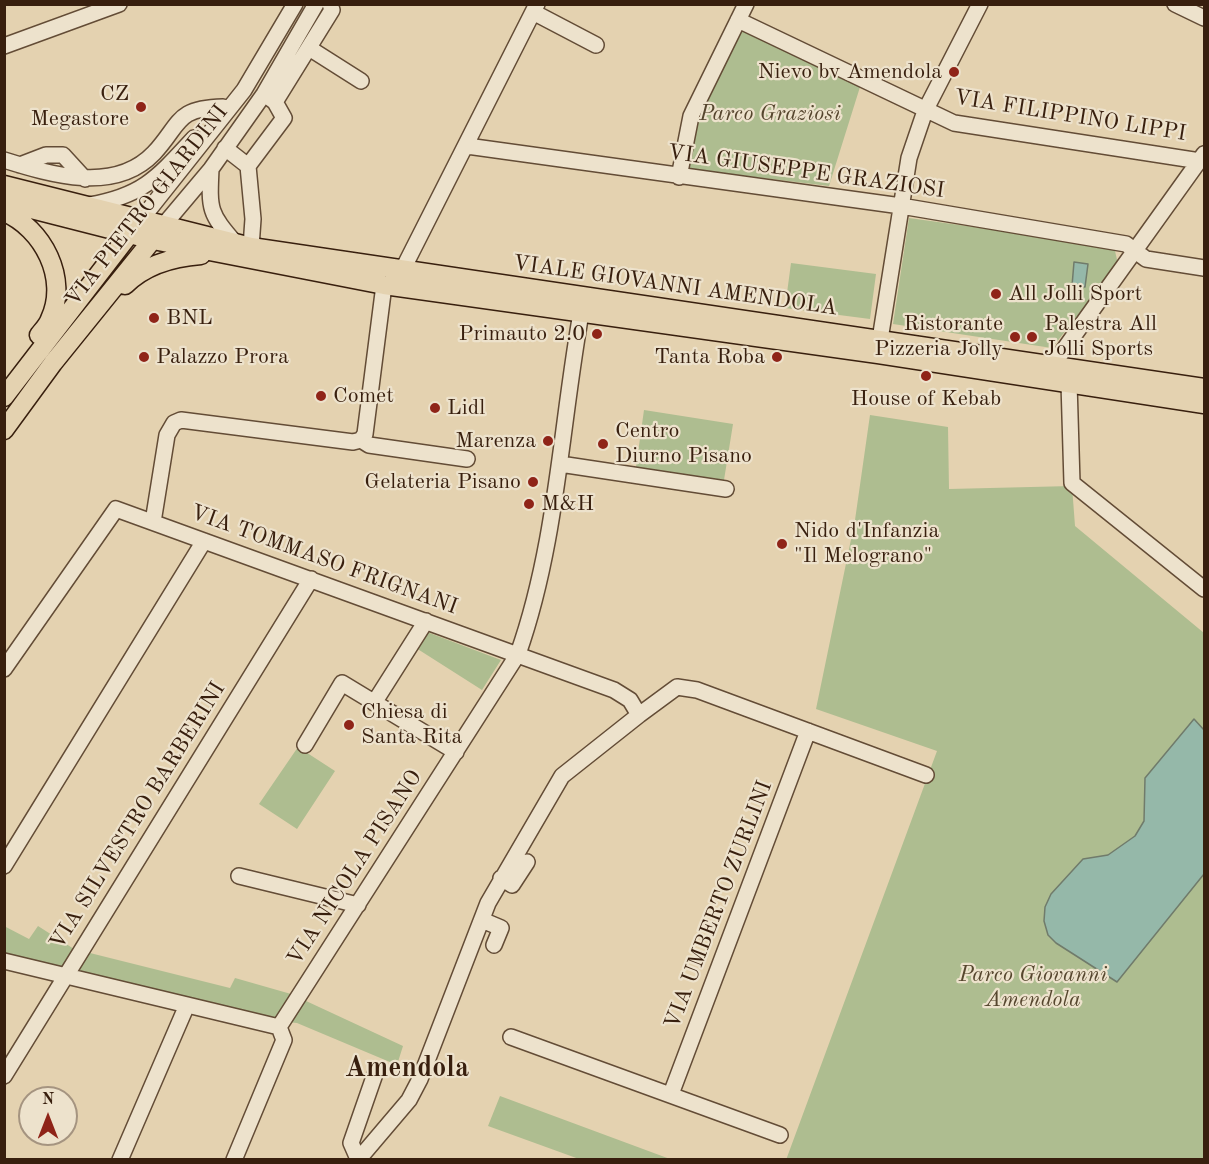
<!DOCTYPE html>
<style>
body{margin:0}
#map{position:relative;width:1209px;height:1164px;overflow:hidden;background:#e4d2b0;font-family:"Old Standard TT",serif}
canvas{display:block}
.frame{position:absolute;inset:0;border:6px solid #381f0e;pointer-events:none}
.north{position:absolute;left:18px;top:1086px;width:60px;height:60px;box-sizing:border-box;background:#ede2cc;border:2px solid #a59480;border-radius:50%;rotate:0deg;font-size:16px;font-weight:700;line-height:24px;text-align:center;color:#381f0e}
.north::after{content:'';display:block;margin:auto;width:21px;height:27px;background:#8f2418;clip-path:polygon(50% 0,100% 100%,50% 72%,0 100%)}
</style>
<div id="map">
<canvas width="1209" height="1164"></canvas>
<div class="frame"></div>
<div class="north">N</div>
</div>
<script>
const ctx = document.querySelector('canvas').getContext('2d');
ctx.lineJoin = 'round';
function paint(path, color) {
  ctx.fillStyle = color;
  ctx.fill(path, 'evenodd');
}
function strokePath(path, color, width, dash) {
  ctx.strokeStyle = color;
  ctx.lineWidth = width;
  ctx.lineCap = dash ? 'butt' : 'round';
  ctx.setLineDash(dash || []);
  ctx.stroke(path);
}
function label(font, color, halo, rows, align = 'center') {
  ctx.font = font + ' "Old Standard TT",serif';
  ctx.lineWidth = 4.5;
  ctx.setLineDash([]);
  ctx.textBaseline = 'middle';
  ctx.strokeStyle = halo;
  ctx.fillStyle = color;
  for (const [text, x, y, turn = 0] of rows) {
    ctx.save();
    ctx.translate(x, y);
    ctx.rotate((+turn || 0) * Math.PI / 180);
    ctx.textAlign = isNaN(turn) ? turn : align;
    if (halo) ctx.strokeText(text, 0, 0);
    ctx.fillText(text, 0, 0);
    ctx.restore();
  }
}
const green = new Path2D(`
 M742,30L749,31L860,87L829,186L689,169L696,120Z
 M909,218L1111,246L1115,251L1118,264L1052,348L893,324Z
 M791,263L876,274L870,319L785,308Z
 M644,410L733,424L724,480L636,467Z
 M870,415L948,427L949,489L1072,486L1075,526L1204,633V1159L786,1160L937,751L816,709L855,520Z
 M427,632L501,660L482,690L416,648Z
 M298,747L335,771L297,829L259,804Z
 M4,926L29,939L38,926L74,949L230,988L235,978L291,994L403,1046L397,1065L297,1023L270,1020L5,953Z
 M500,1096L670,1159H579L488,1126Z`);
const water = new Path2D(`
 M1074,262L1088,264L1085,287L1072,286Z
 M1194,719L1204,730V874L1117,982L1056,943L1048,935L1044,921L1045,907L1051,894L1083,859L1108,855L1135,836L1144,821L1145,778Z`);
const minor = new Path2D(`
 M1175,4L1204,18
 M533,12L596,45
 M738,20L954,123L1200,161
 M4,46L119,4
 M309,48L361,81
 M275,102L332,10L330,4
 M467,146L901,206L1126,244L1146,259L1204,268
 M225,148L248,166
 M4,160C52,175 115,194 154,153C181,124 175,108 223,107
 M20,165L46,155H63L85,179
 M211,169C209,210 209,213 236,244
 M679,177L691,116L746,4
 M89,205C143,196 158,177 194,138
 M140,221L244,90L295,4
 M163,226L211,169L264,94L316,4
 M251,247L253,219L248,166L284,118L275,102L264,94
 M402,271L537,4
 M878,352L909,158L925,111L980,4
 M1055,375V362L1204,154
 M1069,383L1072,483L1204,589
 M361,440L369,445L467,459
 M560,464L726,489
 M153,522L167,435L174,423L181,420L353,442L361,440L365,434L384,285
 M4,669L116,509L614,690L630,700L639,715L562,776L488,903L420,1079L409,1100L358,1160
 M374,703L426,621
 M639,715L677,687L697,690L926,775
 M305,745L342,683L456,752
 M4,866L204,541
 M239,876L358,905
 M501,878L512,885L527,862
 M482,920L501,928L494,945
 M4,961L279,1027
 M279,1027L518,654C558,541 561,419 583,302
 M511,1037L780,1135
 M4,1076L311,579
 M671,1094L808,731
 M358,1159L351,1143L375,1074
 M120,1160L187,1005
 M234,1160L284,1040L279,1027`);
const major = new Path2D(`
 M4,185L251,247L1204,388
 M4,202L153,240L384,285L878,354L1204,404
 M4,212C43,228 69,279 50,319C48,325 43,330 39,335
 M125,285C145,265 174,257 201,255
 M4,397L135,227
 M4,430L53,363L158,233`);
const markers = [
 [954,72,6,"#8f2418"],
 [141,107,6,"#8f2418"],
 [996,294,6,"#8f2418"],
 [154,318,6,"#8f2418"],
 [597,334,6,"#8f2418"],
 [1015,337,6,"#8f2418"],
 [1032,337,6,"#8f2418"],
 [144,357,6,"#8f2418"],
 [777,357,6,"#8f2418"],
 [926,376,6,"#8f2418"],
 [321,396,6,"#8f2418"],
 [435,408,6,"#8f2418"],
 [548,441,6,"#8f2418"],
 [603,444,6,"#8f2418"],
 [533,482,6,"#8f2418"],
 [529,504,6,"#8f2418"],
 [782,544,6,"#8f2418"],
 [349,725,6,"#8f2418"]
];
const poiNames = [
 ["Nievo bv Amendola",942,72,"right"],
 ["CZ",129,94,"right"],
 ["Megastore",129,119,"right"],
 ["All Jolli Sport",1008,294],
 ["BNL",166,318],
 ["Ristorante",1003,324,"right"],
 ["Pizzeria Jolly",1003,349,"right"],
 ["Palestra All",1044,324],
 ["Jolli Sports",1044,349],
 ["Primauto 2.0",585,334,"right"],
 ["Palazzo Prora",156,357],
 ["Tanta Roba",765,357,"right"],
 ["Comet",333,396],
 ["House of Kebab",926,399,"center"],
 ["Lidl",447,408],
 ["Centro",615,431],
 ["Diurno Pisano",615,456],
 ["Marenza",536,441,"right"],
 ["Gelateria Pisano",521,482,"right"],
 ["M&H",541,504],
 ["Nido d'Infanzia",794,531],
 ["\"Il Melograno\"",794,556],
 ["Chiesa di",361,712],
 ["Santa Rita",361,737]
];
const parkNames = [
 ["Parco Graziosi",770,114],
 ["Parco Giovanni",1033,975],
 ["Amendola",1033,1000]
];
const streetNames = [
 ["VIA FILIPPINO LIPPI",1070,116,9],
 ["VIA GIUSEPPE GRAZIOSI",806,172,8],
 ["VIA PIETRO GIARDINI",147,206,-52],
 ["VIALE GIOVANNI AMENDOLA",675,286,8],
 ["VIA TOMMASO FRIGNANI",324,560,20],
 ["VIA SILVESTRO BARBERINI",138,816,-58],
 ["VIA NICOLA PISANO",355,868,-57],
 ["VIA UMBERTO ZURLINI",719,905,-69]
];
const districtNames = [
 ["Amendola",407,1069]
];
paint(green, '#aebd90');
paint(water, '#95b8a9');
strokePath(water, '#707b6b', 1.5);
strokePath(minor, '#634c36', 18);
strokePath(major, '#381f0e', 21);
strokePath(minor, '#ede2cc', 15);
strokePath(major, '#e4d2b0', 18);
for (const [x, y, r, color] of markers) {
  const dot = new Path2D();
  dot.arc(x, y, r, 0, 2 * Math.PI);
  ctx.fillStyle = color;
  ctx.fill(dot);
  strokePath(dot, '#ede2cc', 2);
}
label('22px', '#381f0e', '#ede2cc', poiNames, 'left');
label('italic 22px', '#56462e', '#ede2cc', parkNames);
label('22px', '#381f0e', '#ede2cc', streetNames);
label('bold 28px', '#381f0e', '#ede2cc', districtNames);
</script>
